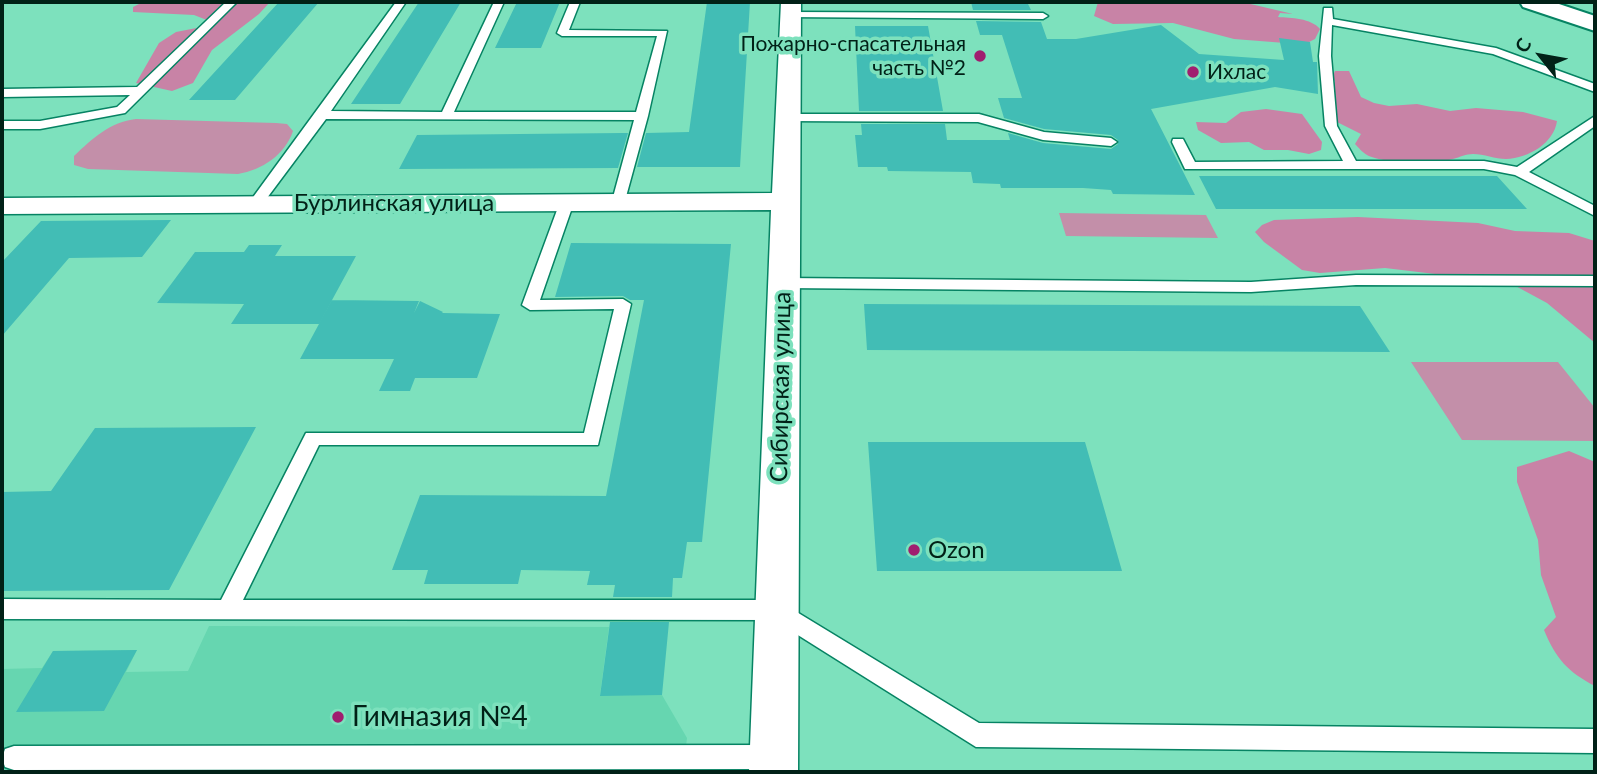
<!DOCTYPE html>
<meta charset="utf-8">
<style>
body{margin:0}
#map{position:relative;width:1597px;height:774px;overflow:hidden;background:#7de1bd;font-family:Lato,sans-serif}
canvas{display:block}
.frame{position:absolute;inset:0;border:4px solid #012117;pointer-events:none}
.north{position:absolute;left:1506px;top:21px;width:70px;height:70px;-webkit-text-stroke:5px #7de1bd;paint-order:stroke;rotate:301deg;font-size:19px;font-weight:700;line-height:28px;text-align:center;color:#012117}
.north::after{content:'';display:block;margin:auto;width:24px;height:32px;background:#012117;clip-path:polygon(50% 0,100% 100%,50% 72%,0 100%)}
</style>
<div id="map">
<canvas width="1597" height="774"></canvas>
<div class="frame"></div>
<div class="north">С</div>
</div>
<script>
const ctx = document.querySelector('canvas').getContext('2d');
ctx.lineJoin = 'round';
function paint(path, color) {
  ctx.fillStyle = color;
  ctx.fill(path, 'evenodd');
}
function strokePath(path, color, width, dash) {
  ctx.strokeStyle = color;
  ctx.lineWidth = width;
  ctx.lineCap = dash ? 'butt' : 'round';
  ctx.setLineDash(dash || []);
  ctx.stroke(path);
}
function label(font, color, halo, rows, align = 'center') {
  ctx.font = font + ' Lato,sans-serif';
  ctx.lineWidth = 7;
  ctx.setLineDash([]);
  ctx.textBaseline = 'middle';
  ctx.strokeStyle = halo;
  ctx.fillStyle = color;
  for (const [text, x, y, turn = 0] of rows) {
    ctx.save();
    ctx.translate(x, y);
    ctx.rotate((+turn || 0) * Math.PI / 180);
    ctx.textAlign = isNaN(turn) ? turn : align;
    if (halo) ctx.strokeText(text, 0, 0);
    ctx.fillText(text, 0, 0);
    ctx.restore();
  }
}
const built = new Path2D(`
 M209,626L609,627L600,695H662L687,738L683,772H2V669L42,668L53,651L137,650L126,672L188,671Z`);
const green = new Path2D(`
 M136,119L276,123L287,124L293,131C285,155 262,170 238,174L88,169L74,165V156C93,138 110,122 136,119Z
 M1059,213L1206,215L1218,238L1066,236Z
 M1411,362H1558L1595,408V441L1462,440Z`);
const forest = new Path2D(`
 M143,2H270L259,14L212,50L193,83L172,91L136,83L159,43L176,32L217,24L194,15L133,12V7Z
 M1098,2H1242L1293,14L1280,13L1278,17C1291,18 1311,18 1320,29L1315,39L1307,43H1285L1234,39L1173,23L1113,24L1094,16Z
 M1335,71H1349L1361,97L1374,103L1389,106L1417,104L1450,111L1476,108L1523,112L1557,121C1554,143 1529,158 1506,159C1495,159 1484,154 1473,154C1466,154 1460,157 1453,159C1435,164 1383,164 1367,155C1363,153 1358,147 1355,144L1361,134L1337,122L1323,106L1326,92L1335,82L1333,76Z
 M1266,109L1302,114L1322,142L1321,150L1309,154L1288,150H1264L1249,142L1221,143L1198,130L1196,122L1226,123L1241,112Z
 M1358,217L1478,223L1515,231L1569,233L1595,241V343L1547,303L1510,283L1385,268L1320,273L1302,270L1264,242L1255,232L1262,225L1274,220Z
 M1569,451L1595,462V686C1568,672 1556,659 1544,630L1556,617L1541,575L1538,540L1517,482V467Z`);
const building = new Path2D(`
 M279,2H319L235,100H189Z
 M419,2H461L400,104H351Z
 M517,2H560L541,48H495Z
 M707,2H750L740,167H637L646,133L689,132Z
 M971,2H1027L1031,10H973Z
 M976,21L1041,22L1047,39H1076L1161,25L1199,54L1284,60L1279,38L1310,42L1313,62H1317L1318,94L1275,87L1151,109L1195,195L1113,194L1111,190L1083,188H1001L1000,184L973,183L971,172L888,171L887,167H858L855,135H862L861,124H945L947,140H1010L1008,133L1043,143L1111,149L1118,144V140L1111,135L1044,129L1004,118L998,98H1022L1002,35H980Z
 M855,26H928L943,111H859Z
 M623,133H628L618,168L399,169L417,135Z
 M1199,176H1497L1527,209H1216Z
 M171,220L142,257L69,258L2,336V262L41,221Z
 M571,243L731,244L702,542H687L682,578H673L672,597H613L615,585H587L590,571L521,570L518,584H424L428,570H392L420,495L606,496L644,300H630L623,296L555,297Z
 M249,245H282L275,256H356L319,324H231L244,304L157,303L195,252H244Z
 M332,300L419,301L414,313L420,301L443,312L442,313L500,314L477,378H415L410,391H379L394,359H300Z
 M864,304L1360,306L1390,352L867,350Z
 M256,427L169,590L2,591V492L51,491L95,428Z
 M868,442H1085L1122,571H877Z
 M610,622H669L662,695L600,696Z
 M137,650L104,711L16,712L53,651Z`);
const service = new Path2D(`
 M226,2H237L125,113L40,129H2V121H40L117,107L130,95L2,97V89L137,87Z
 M396,2H406L331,111L442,112L494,2H504L454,112H636L657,36H562L557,33L570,2H580L569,30L667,31L648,116L624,204H614L612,201L634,120L326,119L261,206H251V200Z
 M1324,8H1332L1333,19L1496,48L1595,84V92L1493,54L1332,25L1331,56L1337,126L1356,161H1484L1517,167L1595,116V126L1529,172L1595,206V216L1515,175L1484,169H1185L1172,142L1173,139H1183L1195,162L1343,161L1325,126L1319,56Z
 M790,12L1043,13L1048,16L1043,19L786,17V13Z
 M789,114H979L1044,132L1111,138L1117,142L1111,146L1043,140L978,122L785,121V115Z
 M567,198L574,202L540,300L623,299L631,304L598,445H319L243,600H777L979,723L1595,729V753L976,747L774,620L2,619V599L221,600L306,433H584L614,309L530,310L522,305L560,202Z
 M1356,275L1595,276V286L1356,285L1251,292L783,288L775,283L783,278L1251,282Z
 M774,745L783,748L786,757L783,766L774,769L14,770L5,767L2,758L5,749L14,746Z`);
const minor = new Path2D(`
 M781,2H801L798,772H749L771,210L2,214V198L772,193Z`);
const primary = new Path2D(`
 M1520,2H1553L1595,16V31L1523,7Z`);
const markers = [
 [980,56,7,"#a01e6f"],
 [1193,72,7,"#a01e6f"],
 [914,550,7,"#a01e6f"],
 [338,717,7,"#a01e6f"]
];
const farPoinames = [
 ["Пожарно-спасательная",966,44],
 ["часть №2",966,68],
 ["Ихлас",1207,72,"left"]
];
const streetNames = [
 ["Бурлинская улица",394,203],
 ["Сибирская улица",781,387,-89]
];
const poiNames = [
 ["Ozon",928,550]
];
const nearPoinames = [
 ["Гимназия №4",352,717]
];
paint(built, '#66d6b0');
paint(green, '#c38fa9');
paint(forest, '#c883a6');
paint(building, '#42bdb5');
strokePath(service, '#068363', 3);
strokePath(minor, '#068363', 3);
strokePath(primary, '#068363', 4);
paint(service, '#fff');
paint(minor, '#fff');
paint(primary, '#fff');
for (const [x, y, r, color] of markers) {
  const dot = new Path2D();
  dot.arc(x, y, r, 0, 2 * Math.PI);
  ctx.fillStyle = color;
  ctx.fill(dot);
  strokePath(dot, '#7de1bd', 2.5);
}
label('21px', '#012117', '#7de1bd', farPoinames, 'right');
label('24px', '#012117', '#7de1bd', streetNames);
label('24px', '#012117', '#7de1bd', poiNames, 'left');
label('28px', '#012117', '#7de1bd', nearPoinames, 'left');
</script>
